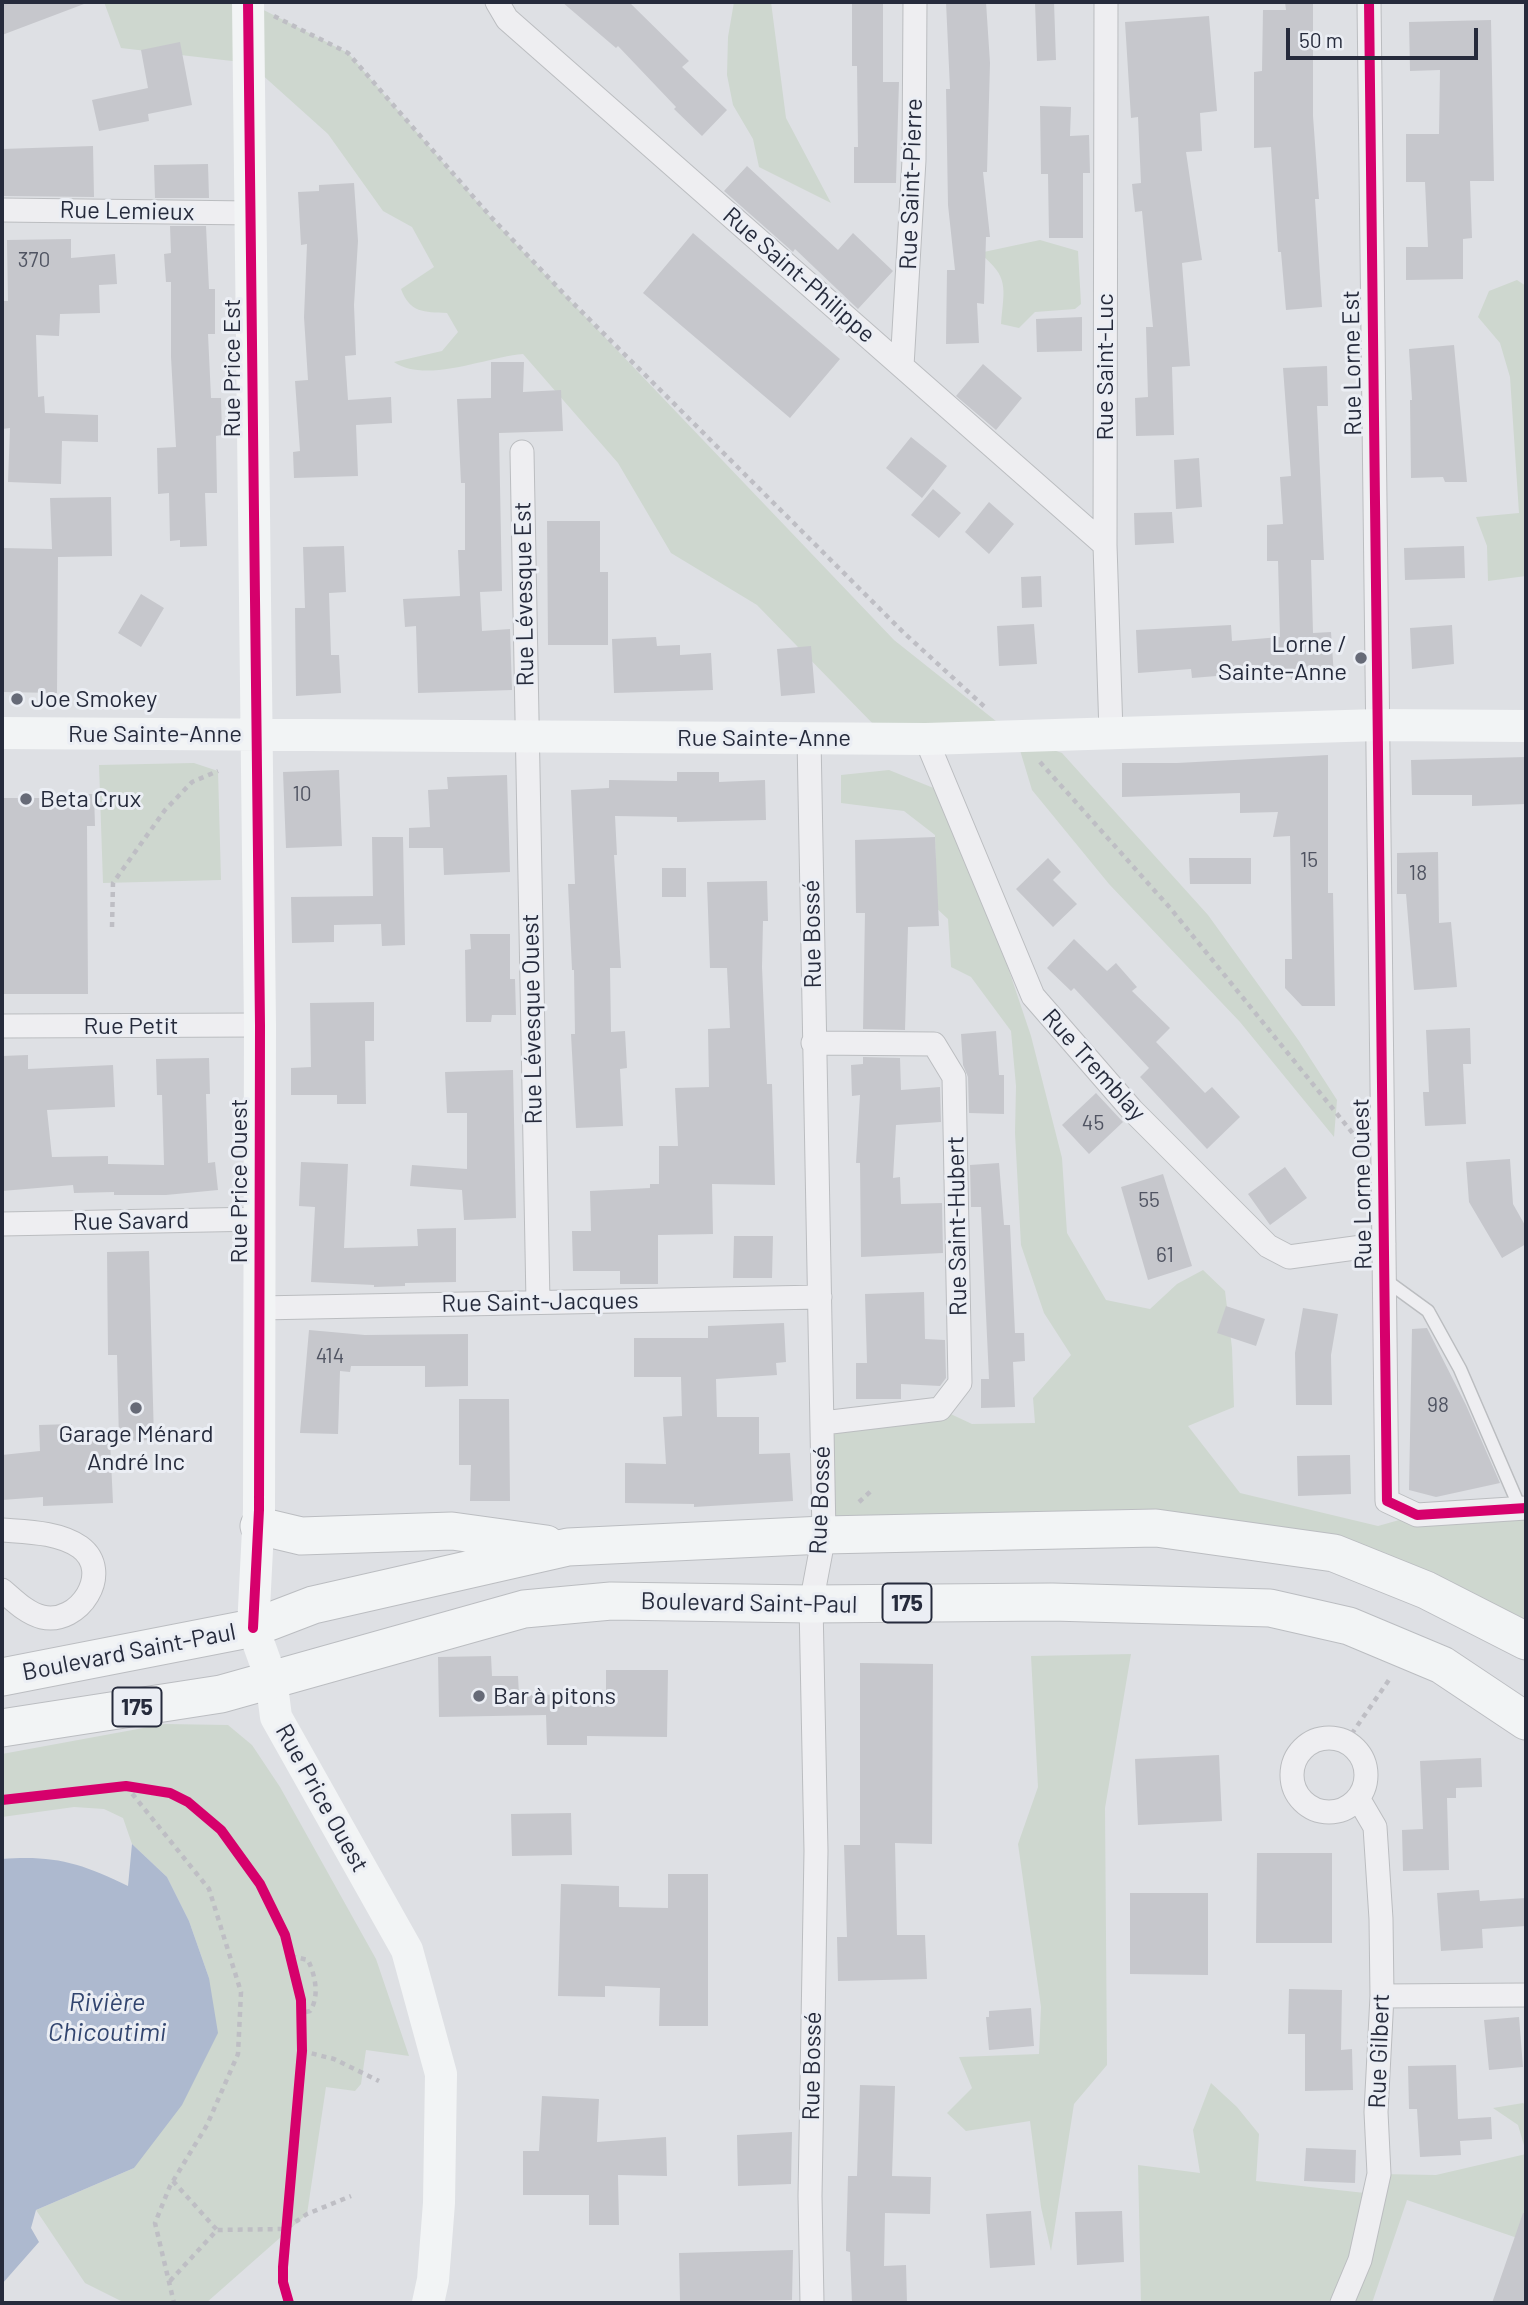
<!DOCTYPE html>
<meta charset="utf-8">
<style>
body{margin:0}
#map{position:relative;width:1528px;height:2305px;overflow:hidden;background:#dee0e4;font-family:Barlow,sans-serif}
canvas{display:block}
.frame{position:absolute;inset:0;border:4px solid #262b3c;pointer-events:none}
.scale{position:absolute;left:1286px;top:28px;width:192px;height:32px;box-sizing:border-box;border:4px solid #262b3c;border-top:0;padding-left:9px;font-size:21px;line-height:24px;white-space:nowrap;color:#262b3c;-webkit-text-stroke:5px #ebeef4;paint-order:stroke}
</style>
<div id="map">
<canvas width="1528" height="2305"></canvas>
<div class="frame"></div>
<div class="scale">50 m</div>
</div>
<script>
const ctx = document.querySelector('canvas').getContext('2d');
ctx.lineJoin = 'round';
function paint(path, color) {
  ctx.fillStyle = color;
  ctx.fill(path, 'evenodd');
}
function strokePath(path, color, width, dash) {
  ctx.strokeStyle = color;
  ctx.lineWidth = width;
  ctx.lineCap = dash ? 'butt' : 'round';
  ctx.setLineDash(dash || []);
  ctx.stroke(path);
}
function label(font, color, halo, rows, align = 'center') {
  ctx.font = font + ' Barlow,sans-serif';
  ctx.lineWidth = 6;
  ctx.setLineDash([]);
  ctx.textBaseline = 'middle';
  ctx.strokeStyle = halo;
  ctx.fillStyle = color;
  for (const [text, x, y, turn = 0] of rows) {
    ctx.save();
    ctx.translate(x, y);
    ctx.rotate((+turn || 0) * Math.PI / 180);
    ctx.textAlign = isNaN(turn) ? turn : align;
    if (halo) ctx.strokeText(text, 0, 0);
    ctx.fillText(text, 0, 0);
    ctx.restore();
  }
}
const green = new Path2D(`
 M104,2H248L348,53L491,218L894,640L1016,737L1062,753L1208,915L1299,1041L1337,1100L1334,1137L1240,1022L1109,884L1032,790L1016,737L877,728L757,605L671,553L618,463L523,354C486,357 426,384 394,362L442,351L458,332L447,313C424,312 410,313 401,289L434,267L412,227L383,211L328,134L249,63L121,48Z
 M734,2H771L786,118L831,203L759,167L753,139L733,105L727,75L728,37Z
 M1040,240L1078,251L1081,304L1075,309L1035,312L1019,328L1001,324C1004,288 1010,277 979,253Z
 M1517,280L1526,286V576L1488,581L1487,546L1476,517L1519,513L1510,377L1500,343L1478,317L1489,291Z
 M194,763L218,771L221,880L103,883L99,765Z
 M889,770L936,789L982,890L1031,1036L1062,1158L1067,1233L1106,1300L1150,1309L1177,1284L1203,1270L1225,1291L1232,1348L1234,1407L1188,1426L1240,1493L1378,1526L1417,1515L1526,1508V1641L1334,1553L824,1535L823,1423L940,1409L972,1424L1035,1423L1033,1398L1071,1355L1044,1313L1021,1245L1015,1133L1016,1086L1011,1031L971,977L951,967L948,919L919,892L936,874L935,835L904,811L841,803V775Z
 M1131,1654L1105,1808L1107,2065L1074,2104L1051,2251L1041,2207L1030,2121L966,2131L947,2113L972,2088L959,2057L1039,2054L1041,2007L1018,1844L1038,1787L1031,1656Z
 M165,1724L228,1725L252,1745L280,1787L376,1959L409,2056L366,2050L361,2084L355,2091L326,2087L307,2214L206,2303H125L85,2283L36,2210L134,2168L209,1978L189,1921L167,1877L132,1844L123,1818L104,1809L74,1807L2,1817V1754Z
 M1211,2083L1237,2107L1259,2134L1256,2181L1374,2194L1379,2174L1436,2175L1526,2154V2241L1407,2200L1372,2303H1141L1138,2165L1200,2173L1193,2130Z
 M1523,2103L1526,2106V2152L1518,2125L1493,2108Z`);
const water = new Path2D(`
 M132,1844L167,1877L189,1921L209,1978L218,2033L182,2105L134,2168L36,2210L31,2228L39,2242L2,2284V1859C54,1855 81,1863 128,1886Z`);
const building = new Path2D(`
 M2,2H84V4L2,35Z
 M562,2H629L689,61L682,67L727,110L702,136L674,109L676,107L618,46L616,48Z
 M852,2H883V82H899L896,183H854V147H858L857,66H852Z
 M946,2H986L990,63L987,172H983L990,237H986L984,304L977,303L979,343L946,344L947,270H955L948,205L946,89H950Z
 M1035,2H1054L1056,60L1037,61Z
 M1285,2H1313V116L1319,199H1315L1322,307L1286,310L1281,252H1278L1271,147L1254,148V72L1262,71L1263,10H1286Z
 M1209,16L1217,111L1200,113L1202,151L1186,152L1202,260L1182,263L1190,366L1172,367L1174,435L1136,436L1135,398L1148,397L1146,327H1153L1142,211L1135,212L1132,184L1141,183L1138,117L1131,118L1125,22Z
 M1491,20L1494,181H1470L1472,238L1463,239V279L1406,280V247H1428L1425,182H1406V134H1439L1440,70L1410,71L1409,22Z
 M180,42L192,105L148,114L149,121L99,131L92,100L148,88L141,50Z
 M1040,106L1071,107L1070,136L1089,135L1090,173H1083V238H1049L1048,174H1041Z
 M93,146L94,197L2,196V149Z
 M208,164L209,198H155L154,165Z
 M747,166L838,250L853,233L893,271L858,309L795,249L793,252L724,191Z
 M354,183L358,241L354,305L356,355L345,356L348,400L391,397L392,423L356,425L358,476L294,478L293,452L300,451L295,381L308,380L304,317L307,244L301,245L298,192L319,191V185Z
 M170,226H206L209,289H215V334H208L211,398H221L222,435L216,436L217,493H205L207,546L180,547V540L170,541L169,493L158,494L157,448L176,447L171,357V282H166L164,254L171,253Z
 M693,233L840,359L790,418L643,293Z
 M71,239V258L115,254L117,284L99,285L100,313L60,314L59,336L36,335L38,397L44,396L45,413L98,415V442L62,441L61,484L8,482L10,428L2,429V301H8L7,240Z
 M1082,317V351L1037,352L1036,319Z
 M1454,345L1467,482H1445L1443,477L1411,478L1410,400H1412L1409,349Z
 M491,362H524L523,392L561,390L563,431L499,433L502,591L480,592L482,631L510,629L512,690L418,693L416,626L405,627L403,599L460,596L458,550H465V483H461L457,399L491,398Z
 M983,364L1022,398L996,430L956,396Z
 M1327,366L1328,406H1317L1324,560H1311L1313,633L1331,632L1334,676L1291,679L1290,674L1241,678V674L1192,678L1191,669L1138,673L1136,630L1231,625L1232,641L1280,637L1278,561H1267V525L1283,524L1280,477L1291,476L1283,368Z
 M911,437L947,466L922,498L886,468Z
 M1199,458L1202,507L1176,509L1174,460Z
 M933,489L961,513L939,538L911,515Z
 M111,497L112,556L58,557L57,693L2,692V548L52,549L50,498Z
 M989,502L1014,524L989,554L965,532Z
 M1172,512L1174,543L1135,545L1134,513Z
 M547,521H600V572H608V645H548Z
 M344,546L346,592L329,593L331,655H339L341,693L296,696L295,608H305L303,547Z
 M1464,546L1465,578L1405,580L1404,548Z
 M1041,576L1042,607L1022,608L1021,577Z
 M141,594L164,608L141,647L118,633Z
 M1034,624L1037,664L999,666L997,626Z
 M1452,625L1454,664L1412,669L1410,628Z
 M656,637L657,646L680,645V655L711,653L713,690L614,693L612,639Z
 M811,646L815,693L781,696L777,649Z
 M1328,755V893H1333L1335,1006H1302L1285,988V959H1292L1290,836L1273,837L1278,812L1240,813V793L1122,797V763H1177Z
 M1526,757V804L1472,806V795H1412L1411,760Z
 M339,770L342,846L286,848L283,772Z
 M677,772H719V782L765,780L766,820L677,822V817L615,816L617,855H614L621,968H610L611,1032L625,1031L627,1068L620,1069L623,1126L576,1128L571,1034H575L574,970H572L568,884H575L571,790L609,788V780L677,781Z
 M507,775L510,872L444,875L443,848H409V828L430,827L428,790L448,789L447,777Z
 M70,794H94L95,826H87L88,994H2V798H70Z
 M372,837H403L405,945L382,946L381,924L334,925V942L292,943L291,897L373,896Z
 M935,837L939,926L908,927L905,1030L863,1029L865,913H856L855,840Z
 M1438,852L1439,923L1451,922L1457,987L1414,990L1406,894H1397V853Z
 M1048,858L1061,872L1053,880L1077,904L1053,927L1016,889Z
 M1189,858H1251V884H1190Z
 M662,868H686V897H662Z
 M767,881L768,921H763L762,967L767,1084H772L775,1185L712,1184L713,1234L658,1235V1284H620V1271H573L572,1231H591L590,1191L650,1188V1184H659V1146H678L675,1088L709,1087L708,1029L730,1028L727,968H710L707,882Z
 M470,934H510V979H515L516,1015H492L491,1022H466L465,950L471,949Z
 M1074,939L1107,971L1116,963L1137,987L1132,991L1170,1028L1156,1042L1205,1093L1212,1087L1240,1117L1207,1149L1140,1077L1149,1068L1074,988L1071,991L1047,968Z
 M374,1002V1041H365L366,1104H337V1095H291V1068L311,1067L310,1003Z
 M1470,1028L1471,1064H1463L1466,1124L1425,1126L1423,1092H1429L1426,1030Z
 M996,1031L999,1075H1004V1114L969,1113L968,1077L963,1065L961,1034Z
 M28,1055V1069L113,1065L115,1107L47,1110L52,1157L108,1156V1164L164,1165L162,1095H157L156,1059L209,1058L210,1094H206L208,1163L215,1162L218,1190L166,1195H114V1192L74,1193L73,1185L2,1191V1056Z
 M863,1057L900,1058L901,1090L940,1087L941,1122L896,1125L893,1178L900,1177L901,1204L942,1203L943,1253L861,1257L860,1163H856L860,1095L852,1096L851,1065L863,1064Z
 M513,1070L516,1218L464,1220L462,1190L410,1186L412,1165L467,1169V1113H447L445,1072Z
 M1096,1093L1123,1122L1089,1154L1062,1125Z
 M1510,1159L1513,1204L1526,1227V1244L1502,1258L1469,1202L1466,1162Z
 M301,1162L348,1164L344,1248L418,1246L417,1229L456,1228V1282L405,1283V1286L374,1287V1285L311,1282L315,1207L299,1206Z
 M999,1163L1004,1225H1010L1015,1333H1024L1025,1361L1013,1362L1015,1407L981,1408V1379H989L981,1207H971L970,1165Z
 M1285,1167L1307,1198L1270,1225L1248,1194Z
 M1163,1174L1192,1266L1148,1280L1121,1187Z
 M734,1236H773L772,1278H733Z
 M149,1251L154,1440L119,1441L117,1355H108L107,1252Z
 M924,1292L925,1339L945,1340L946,1378L940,1386L901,1384V1399H856V1363H867L865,1294Z
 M1226,1306L1265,1319L1256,1346L1217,1333Z
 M1303,1308L1338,1314L1331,1355L1332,1405H1296L1295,1353Z
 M784,1323L786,1362L776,1363L777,1375L716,1379L717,1417H759V1454L790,1453L793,1501L694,1507V1504L625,1503V1463L666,1464L663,1417L682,1416L681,1377H634V1338H708V1326Z
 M1427,1328L1466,1405L1500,1483L1436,1497L1409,1490L1412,1329Z
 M309,1330L365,1335L468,1334V1386L425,1387V1366H351L350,1372L340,1371L338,1434L300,1433Z
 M459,1399H509L510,1501H470L471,1465H459Z
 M72,1424V1442L110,1440L113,1503L43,1506V1497L2,1500V1455L40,1451L39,1425Z
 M1350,1455L1351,1494L1298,1496L1297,1456Z
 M491,1656L492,1676H518L519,1695L606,1694V1670H668L667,1737L587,1736V1745H547L546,1715L439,1717L438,1657Z
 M860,1663L933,1664L932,1844L895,1843L897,1935H925L927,1979L838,1981L837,1937H847L844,1845H860Z
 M1219,1755L1222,1821L1138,1825L1135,1759Z
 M1481,1758L1482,1787L1456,1788V1798H1447L1449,1870L1403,1871L1402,1830L1423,1829L1420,1761Z
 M571,1813L572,1855L512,1856L511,1814Z
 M1257,1853H1332V1943H1256Z
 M668,1874H708V2026H659L660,1988L605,1986V1997L558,1996L561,1884L619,1886V1907L668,1908Z
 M1479,1890L1480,1901L1526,1898V1926L1482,1929L1483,1948L1441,1951L1437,1893Z
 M1130,1893H1208V1975L1130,1974Z
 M1289,1989L1342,1990L1341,2050L1352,2049L1353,2090L1305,2091V2034H1288Z
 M1031,2008L1034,2046L989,2050L986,2017H989V2011Z
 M1519,2017L1523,2067L1489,2070L1484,2020Z
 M1456,2065L1458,2119L1491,2117L1492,2139L1460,2141L1461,2155L1420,2157L1417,2109H1409L1408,2066Z
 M860,2085L895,2086L892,2176L931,2177L930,2214L885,2213L884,2266L906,2265L907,2303H852L850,2252L846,2251L848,2176H857Z
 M542,2096L599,2099L597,2142L666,2137L667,2176L618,2175L619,2225H589V2195H523V2151H539Z
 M792,2132L791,2184L738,2186L737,2135Z
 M1306,2148L1356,2150L1355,2183L1304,2181Z
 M1031,2211L1035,2265L990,2268L986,2214Z
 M1122,2211L1124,2262L1077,2265L1075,2212Z
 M1523,2213H1526V2303H1492Z
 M793,2250L792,2300L680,2302L679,2253Z`);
const path = new Path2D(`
 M274,16L348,53L491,217L567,297L903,632L987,709
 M1040,762L1171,909L1359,1141
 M112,927L113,883L165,810L192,782L218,771
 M859,1502L871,1491
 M1346,1742L1391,1677
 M126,1786L209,1889L241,1992L238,2054L207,2125L170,2186L155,2223L174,2303
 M291,1956L308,1960C315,1975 320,1996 310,2011L302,2013
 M302,2051L334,2059L379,2081
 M173,2181L217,2230
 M170,2281L217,2230L285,2229L307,2214L351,2196`);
const lane = new Path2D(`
 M1384,1279L1428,1311L1460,1369L1520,1508`);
const street = new Path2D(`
 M497,2L507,19L1105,545
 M1106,2L1105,545L1111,733
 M1369,2L1387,1501L1417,1515L1526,1508
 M2,210L252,213
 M902,366L914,160L915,2
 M522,452L538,1302
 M809,738L824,1535L811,1604L816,1851L810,2196L812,2303
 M926,739L1033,996L1132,1110L1268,1246L1289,1257L1384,1244
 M2,1026L260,1025
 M813,1043L934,1044L954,1077L960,1383L940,1409L823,1423
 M2,1224L260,1219
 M260,1308L820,1297
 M2,1530C27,1532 58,1532 80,1547C114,1572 79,1626 42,1617C26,1613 14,1600 2,1590
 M1292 1775a37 37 0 1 1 74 0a37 37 0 1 1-74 0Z
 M1382,1996L1526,1995
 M1342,2303L1360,2260L1379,2174L1376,2112L1382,1996L1381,1919L1375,1827L1358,1798`);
const secondary = new Path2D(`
 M248,2L260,1025L259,1510L253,1628L271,1678L276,1717L407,1950L441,2074L439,2203L433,2280L428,2303
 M2,733L926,739L1378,725L1526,726`);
const primary = new Path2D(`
 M259,1526L301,1536L452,1531L546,1544
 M2,1677L253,1628L313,1605L568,1547L824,1535L1156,1528L1334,1553L1426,1590L1526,1641
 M2,1728L221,1694L524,1609L611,1601L811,1604L1052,1602L1270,1608L1349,1626L1442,1665L1526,1721`);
const cycleway = new Path2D(`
 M248,2L260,1025L259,1510L253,1628
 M1369,2L1387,1501L1417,1515L1526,1508
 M2,1800L126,1786L170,1793L188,1802L221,1830L260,1884L285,1935L301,2000L302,2051L283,2267V2282L289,2303`);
const markers = [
 [1361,658,7,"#666a77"],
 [17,699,7,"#666a77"],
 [26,799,7,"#666a77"],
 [136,1408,7,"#666a77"],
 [479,1696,7,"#666a77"]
];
const numberNames = [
 ["370",34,260],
 ["10",302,794],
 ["15",1309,860],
 ["18",1418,873],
 ["45",1093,1123],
 ["55",1149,1200],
 ["61",1165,1255],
 ["414",330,1356],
 ["98",1438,1405]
];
const shields = [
 [907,1603,49],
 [137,1707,49]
];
const shieldNames = [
 ["175",907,1603],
 ["175",137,1707]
];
const streetNames = [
 ["Rue Saint-Pierre",911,184,-88],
 ["Rue Lemieux",127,211,1],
 ["Rue Saint-Philippe",799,275,41],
 ["Rue Lorne Est",1352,363,-91],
 ["Rue Saint-Luc",1105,367,-90],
 ["Rue Price Est",232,368,-90],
 ["Rue Lévesque Est",524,594,-91],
 ["Rue Sainte-Anne",155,734],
 ["Rue Sainte-Anne",764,738],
 ["Rue Bossé",812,934,-91],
 ["Rue Lévesque Ouest",532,1019,-91],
 ["Rue Petit",131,1026],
 ["Rue Tremblay",1094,1065,48],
 ["Rue Price Ouest",239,1181,-90],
 ["Rue Lorne Ouest",1362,1184,-91],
 ["Rue Savard",131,1221,-1],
 ["Rue Saint-Hubert",957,1226,-91],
 ["Rue Saint-Jacques",540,1302,-1],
 ["Rue Bossé",820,1500,-88],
 ["Boulevard Saint-Paul",749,1603,1],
 ["Boulevard Saint-Paul",129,1652,-11],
 ["Rue Price Ouest",322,1798,61],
 ["Rue Gilbert",1379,2051,-88],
 ["Rue Bossé",812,2066,-89]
];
const poiNames = [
 ["Lorne /",1347,644,"right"],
 ["Sainte-Anne",1347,672,"right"],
 ["Joe Smokey",31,699],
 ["Beta Crux",40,799],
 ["Garage Ménard",136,1434,"center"],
 ["André Inc",136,1462,"center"],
 ["Bar à pitons",493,1696]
];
const waterNames = [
 ["Rivière",107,2002],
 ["Chicoutimi",107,2032]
];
paint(green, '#ced7cf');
paint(water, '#adb9cf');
paint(building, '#c6c7cc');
strokePath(lane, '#bbbdc0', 15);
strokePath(street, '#bbbdc0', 25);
strokePath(primary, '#bbbdc1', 39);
strokePath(path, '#bebec4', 4.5, [5, 5]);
strokePath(lane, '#eeeef1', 12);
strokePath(street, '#eeeef1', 23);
strokePath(secondary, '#f2f4f5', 32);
strokePath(primary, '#f2f4f5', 37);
strokePath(cycleway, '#d6006c', 10);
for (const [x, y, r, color] of markers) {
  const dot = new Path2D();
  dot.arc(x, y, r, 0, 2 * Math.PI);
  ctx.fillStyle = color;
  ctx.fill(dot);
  strokePath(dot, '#ebeef4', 2.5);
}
label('21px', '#505462', null, numberNames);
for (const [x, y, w] of shields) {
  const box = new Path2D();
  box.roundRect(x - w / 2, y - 19.5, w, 39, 5);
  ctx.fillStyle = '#ebeef4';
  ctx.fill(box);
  strokePath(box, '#262b3c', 2);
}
label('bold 23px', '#262b3c', null, shieldNames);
label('24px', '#262b3c', '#ebeef4', streetNames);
label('24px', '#262b3c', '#ebeef4', poiNames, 'left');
label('italic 26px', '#32456f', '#ebeef4', waterNames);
</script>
